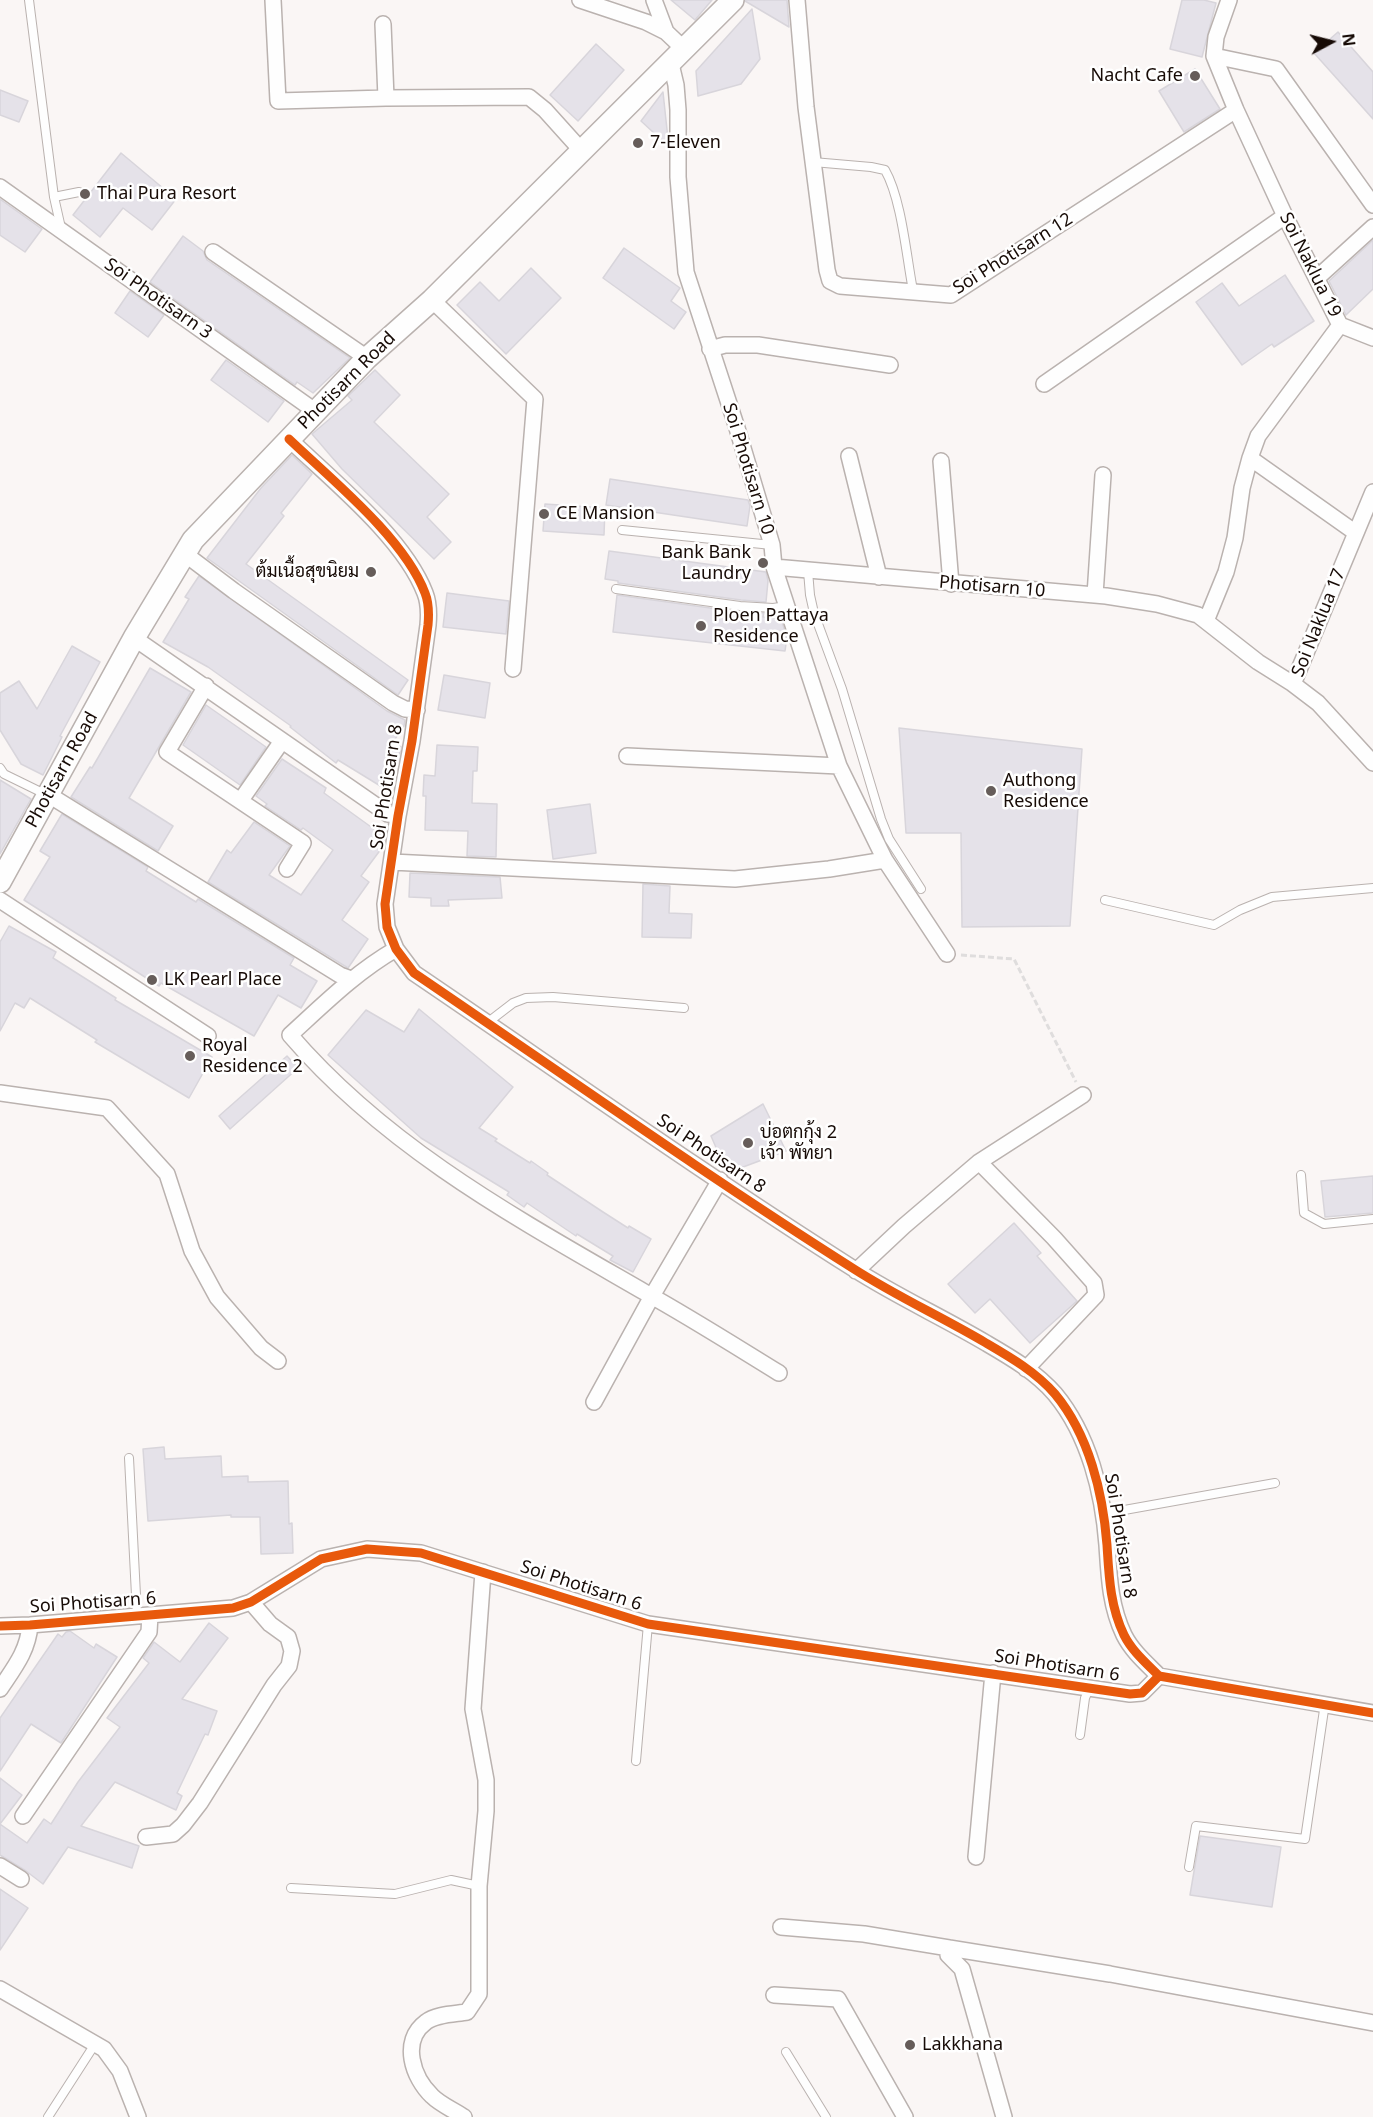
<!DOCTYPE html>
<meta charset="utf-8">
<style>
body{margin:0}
#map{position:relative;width:1373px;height:2117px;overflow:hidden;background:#faf6f5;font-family:"Noto Sans",sans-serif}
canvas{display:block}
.north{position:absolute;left:1301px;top:12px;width:60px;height:60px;-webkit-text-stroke:4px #fff;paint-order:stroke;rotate:83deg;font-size:16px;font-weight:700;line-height:24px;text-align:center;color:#170b06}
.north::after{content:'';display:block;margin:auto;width:21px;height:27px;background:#170b06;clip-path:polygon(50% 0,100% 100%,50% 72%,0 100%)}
</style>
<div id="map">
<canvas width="1373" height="2117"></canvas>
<div class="north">N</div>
</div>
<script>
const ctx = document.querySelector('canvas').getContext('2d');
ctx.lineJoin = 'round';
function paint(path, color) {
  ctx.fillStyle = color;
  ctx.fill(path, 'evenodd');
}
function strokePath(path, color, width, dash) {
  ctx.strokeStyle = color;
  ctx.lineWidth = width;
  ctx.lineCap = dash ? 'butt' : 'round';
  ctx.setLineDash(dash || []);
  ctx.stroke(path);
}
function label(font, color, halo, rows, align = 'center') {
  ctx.font = font + ' "Noto Sans",Sarabun,sans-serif';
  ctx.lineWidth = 5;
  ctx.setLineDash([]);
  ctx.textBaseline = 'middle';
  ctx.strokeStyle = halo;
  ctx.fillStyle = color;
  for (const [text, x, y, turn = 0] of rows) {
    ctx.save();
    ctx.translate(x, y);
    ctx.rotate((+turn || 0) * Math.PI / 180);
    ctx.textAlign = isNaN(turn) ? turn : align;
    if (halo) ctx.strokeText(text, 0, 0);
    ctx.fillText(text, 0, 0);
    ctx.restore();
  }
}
const building = new Path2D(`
 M671,0H712L695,20Z
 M745,0H787L789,27L745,1Z
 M1182,0H1204L1216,3L1202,57L1170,49Z
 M752,9L760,59L741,84L698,96L696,71Z
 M1338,32L1373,72V119L1314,53Z
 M596,44L624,70L578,121L550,95Z
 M1195,69L1220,109L1184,132L1159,91Z
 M0,90L28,101L19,122L0,115Z
 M663,92L668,139V146L641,121Z
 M121,153L176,199L152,230L123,208L100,237L73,215Z
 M0,199L42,229L25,252L0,235Z
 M183,236L203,251L207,260L350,358L313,393L297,382L295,385L150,282Z
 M1373,240V289L1346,315L1329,281Z
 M624,248L680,288L671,301L686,312L674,329L603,278Z
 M531,268L561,298L506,354L457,305L480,282L499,301Z
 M1285,275L1314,321L1274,347L1272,344L1242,365L1196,302L1222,283L1239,306Z
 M130,291L164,315L148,337L115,313Z
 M226,360L284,401L268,422L211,380Z
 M375,370L400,395L374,422L449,494L427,517L451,542L434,559L342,469L312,434L352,400L348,396Z
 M292,455L312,474L281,513L284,516L246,564L408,680L398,695L207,558L261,488Z
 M610,479L748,500L750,506L747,526L606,505Z
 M545,504L605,508L604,535L543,531Z
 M609,551L766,572L768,581L766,602L741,600L618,583V581L605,579Z
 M199,576L387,711L405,720L404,726L393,742L401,747L398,761L382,787L338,760L336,763L290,727L291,726L208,667L163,642L189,599L185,597Z
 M447,593L509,601L506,634L443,627Z
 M617,595L739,612L764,613L763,617L781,619L787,637L785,651L613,632Z
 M72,646L100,662L60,736L62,737L43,775L21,764L0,730V693L19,681L37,709Z
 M150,668L191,692L129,798L173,826L158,851L71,797L90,767L92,768Z
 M444,675L490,683L485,718L438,710Z
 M206,705L266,747L240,785L183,745Z
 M899,728L1082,749L1070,926L962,927L961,833H906Z
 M437,745L478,747L477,771H473L472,803L497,804L496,857L467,856L468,831L425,830L426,796H423L424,775L435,776Z
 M282,759L326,788L324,793L385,837L384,845L361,876L369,882L342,920L368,939L348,968L208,882L227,850L231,853L254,822L290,846L269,875L301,895L333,850L303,828L301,830L265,806L267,804L256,796Z
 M0,780L31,799L0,854Z
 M590,804L596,853L553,859L547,810Z
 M62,814L148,867L146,871L196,902L198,899L294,958L290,965L317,981L301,1008L278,995L254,1036L161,983L159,986L24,900L50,857L40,851Z
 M410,873L500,877L502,898L448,900L449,906H431V898L409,897Z
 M643,884L670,886L669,913L692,914L691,938L642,937Z
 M9,926L56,952L53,958L116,998L115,1000L212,1057L189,1098L95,1042L97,1040L30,998L24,1008L15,1003L0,1031V942Z
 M419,1009L513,1087L479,1128L497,1139L495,1141L530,1163L531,1161L548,1173L547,1175L603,1212L628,1228L629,1226L651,1239L633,1272L610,1260L613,1256L577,1234L576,1236L527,1203L524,1207L507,1195L509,1192L421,1138L328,1055L366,1010L404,1032Z
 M287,1056L298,1068L230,1129L219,1116Z
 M763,1104L786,1151L727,1173L711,1136Z
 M1373,1176V1213L1325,1217L1321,1181Z
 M1014,1223L1041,1253L1037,1256L1077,1301L1030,1343L990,1299L975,1313L948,1284Z
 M164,1447L165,1459L221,1456L222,1477L248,1476V1482L288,1481L289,1524L292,1523L293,1553L261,1554L260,1517H231V1515L148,1521L143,1449Z
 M209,1623L228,1638L182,1699L217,1711L208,1735L205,1734L177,1793L182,1796L176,1810L115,1782L81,1826L139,1846L132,1868L68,1847L43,1884L26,1871L0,1855V1824L27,1843L44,1819L51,1824L78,1782L120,1727L107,1718L149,1663L143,1658L154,1642L180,1662Z
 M70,1631L94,1648L96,1644L117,1657L61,1743L31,1724L0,1771V1718L58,1634L62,1637L66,1632Z
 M0,1778L22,1795L0,1824Z
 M1200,1836L1281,1847L1272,1907L1190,1895Z
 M0,1889L28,1908L0,1950Z`);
const path = new Path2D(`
 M961,955L1014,959L1076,1082`);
const lane = new Path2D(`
 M29,0L54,197L61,228
 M813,162L871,167L885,170C901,198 906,252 912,285V293
 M54,197L79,192
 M622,530L772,545
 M808,571L810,595L814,613L842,689L881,819L889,839L921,889
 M616,589L740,606L773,608L787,606
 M0,768L4,774L47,795
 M1105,900L1214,925L1240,910L1272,897L1373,888
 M487,1023L513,1003L526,998L553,997L684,1008
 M1301,1175L1304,1213L1324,1224L1373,1219
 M129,1458L137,1615
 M1102,1514L1275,1483
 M1080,1735L1085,1698L1089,1689
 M636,1761L648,1624
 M1189,1867L1196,1826L1305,1839L1325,1703
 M291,1888L395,1894L451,1880L479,1886
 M786,2052L826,2117
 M48,2117L95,2044`);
const street = new Path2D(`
 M273,0L278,101L386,98L529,97L545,110L581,150
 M580,0L646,22L666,32L685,50
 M654,0L666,32
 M797,0L806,107L827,270L830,281L840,286L951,295L1236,110
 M383,24L386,98
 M1214,56L1276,69L1373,205
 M671,64L676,85L678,110V177L686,272L737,428L772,545L774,567L839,766L885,860L947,954
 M0,187L315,411
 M213,252L367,358
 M1317,278L1373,227
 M432,300L535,399L513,669
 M1340,325L1373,338
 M710,349L725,345H758L890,365
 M1044,384L1285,216
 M289,439C332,480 404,538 425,593C429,603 429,614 428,625L412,741L398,816L385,904L387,927L396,949L414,973C560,1072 704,1174 854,1269C896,1296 942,1317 986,1343C1010,1357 1036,1372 1055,1394C1089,1435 1103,1493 1107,1545C1109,1576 1110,1606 1124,1635C1132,1651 1146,1663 1159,1676L1373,1713
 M849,456L879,577
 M1250,458L1356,533
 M941,461L951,584
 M1373,492L1293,684L1318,703L1373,763
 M185,554L234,591L393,703L405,709L417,710
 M774,567L1106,596L1157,604L1198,615L1258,662L1293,684
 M1095,595L1103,475
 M1206,621L1226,572L1235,538L1242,488L1250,458L1258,436L1340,325L1285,216L1236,110L1214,56L1216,37L1229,0
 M134,638L388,814L398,816
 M206,686L167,752L303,843L287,869
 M627,756L839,766
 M49,795L340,975L351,979
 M241,800L282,741
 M392,862L735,879L829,869L885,860
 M0,900L208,1036
 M396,949C356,972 324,1004 290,1035C388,1149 518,1219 646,1293C691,1318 735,1346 779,1373
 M0,1093L107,1108L167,1174L192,1251L217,1297L261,1348L278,1361
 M979,1162L1054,1238L1094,1283L1096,1295L1026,1369
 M856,1271L904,1226L979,1162L1083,1095
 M594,1402L652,1296L720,1180
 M0,1626L30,1625L233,1608L251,1602L321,1559L367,1549L421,1553L648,1624L1130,1694L1142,1693L1159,1676
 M0,1689C14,1668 28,1651 30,1625
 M23,1816L149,1632L150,1615
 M146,1837L173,1834L183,1825L200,1803L274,1685L289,1666L292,1651L288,1637L270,1624L251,1602
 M976,1857L993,1673
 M0,1866L21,1879
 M781,1927L864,1934L949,1948
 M0,1989L104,2049L120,2071L138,2117
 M774,1995L838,1999L905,2117
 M464,2117C454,2110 441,2105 432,2096C413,2078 400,2041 426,2022C436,2014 455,2014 467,2012L479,1994V1886L486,1811V1780L473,1709L483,1572
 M1004,2117L962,1969L948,1955L949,1948L1110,1974L1373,2023`);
const secondary = new Path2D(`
 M0,882L134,638L193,540L367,358L432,300L733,0`);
const cycleway = new Path2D(`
 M289,439C332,480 404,538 425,593C429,603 429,614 428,625L412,741L398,816L385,904L387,927L396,949L414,973C560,1072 704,1174 854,1269C896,1296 942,1317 986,1343C1010,1357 1036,1372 1055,1394C1089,1435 1103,1493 1107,1545C1109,1576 1110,1606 1124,1635C1132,1651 1146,1663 1159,1676L1373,1713
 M0,1626L30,1625L233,1608L251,1602L321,1559L367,1549L421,1553L648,1624L1130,1694L1142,1693L1159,1676`);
const markers = [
 [1195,76,6,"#665d5a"],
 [638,143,6,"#665d5a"],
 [85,194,6,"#665d5a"],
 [544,514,6,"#665d5a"],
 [763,563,6,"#665d5a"],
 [371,572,6,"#665d5a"],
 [701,626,6,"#665d5a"],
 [991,791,6,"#665d5a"],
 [152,980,6,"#665d5a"],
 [190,1056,6,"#665d5a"],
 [748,1143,6,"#665d5a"],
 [910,2045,6,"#665d5a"]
];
const poiNames = [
 ["Nacht Cafe",1183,76,"right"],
 ["7-Eleven",650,143],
 ["Thai Pura Resort",97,194],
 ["CE Mansion",556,514],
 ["Bank Bank",751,553,"right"],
 ["Laundry",751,574,"right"],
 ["ต้มเนื้อสุขนิยม",359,572,"right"],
 ["Ploen Pattaya",713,616],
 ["Residence",713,637],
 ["Authong",1003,781],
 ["Residence",1003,802],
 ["LK Pearl Place",164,980],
 ["Royal",202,1046],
 ["Residence 2",202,1067],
 ["บ่อตกกุ้ง 2",760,1133],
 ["เจ้า พัทยา",760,1154],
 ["Lakkhana",922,2045]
];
const streetNames = [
 ["Soi Photisarn 12",1013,254,-32],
 ["Soi Naklua 19",1310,265,63],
 ["Soi Photisarn 3",158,299,35],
 ["Photisarn Road",347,381,-45],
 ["Soi Photisarn 10",748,469,73],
 ["Photisarn 10",992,587,5],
 ["Soi Naklua 17",1319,623,-68],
 ["Photisarn Road",62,770,-61],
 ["Soi Photisarn 8",387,787,-81],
 ["Soi Photisarn 8",711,1154,34],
 ["Soi Photisarn 8",1120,1536,81],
 ["Soi Photisarn 6",581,1586,18],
 ["Soi Photisarn 6",93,1603,-4],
 ["Soi Photisarn 6",1057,1666,9]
];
paint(building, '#e5e2e9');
strokePath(building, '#d8d5db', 1.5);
strokePath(lane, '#bab2af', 10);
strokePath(street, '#bab2af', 18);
strokePath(secondary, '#bab2af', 24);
strokePath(path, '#dfdddd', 3, [6, 3]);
strokePath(lane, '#fefefe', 8);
strokePath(street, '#fefefe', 15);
strokePath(secondary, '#fefefe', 21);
strokePath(cycleway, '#e8590c', 9);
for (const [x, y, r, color] of markers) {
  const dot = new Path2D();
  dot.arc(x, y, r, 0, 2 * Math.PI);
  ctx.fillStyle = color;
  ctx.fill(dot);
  strokePath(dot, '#fff', 2);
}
label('18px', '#170b06', '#fff', poiNames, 'left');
label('18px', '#170b06', '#fff', streetNames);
</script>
